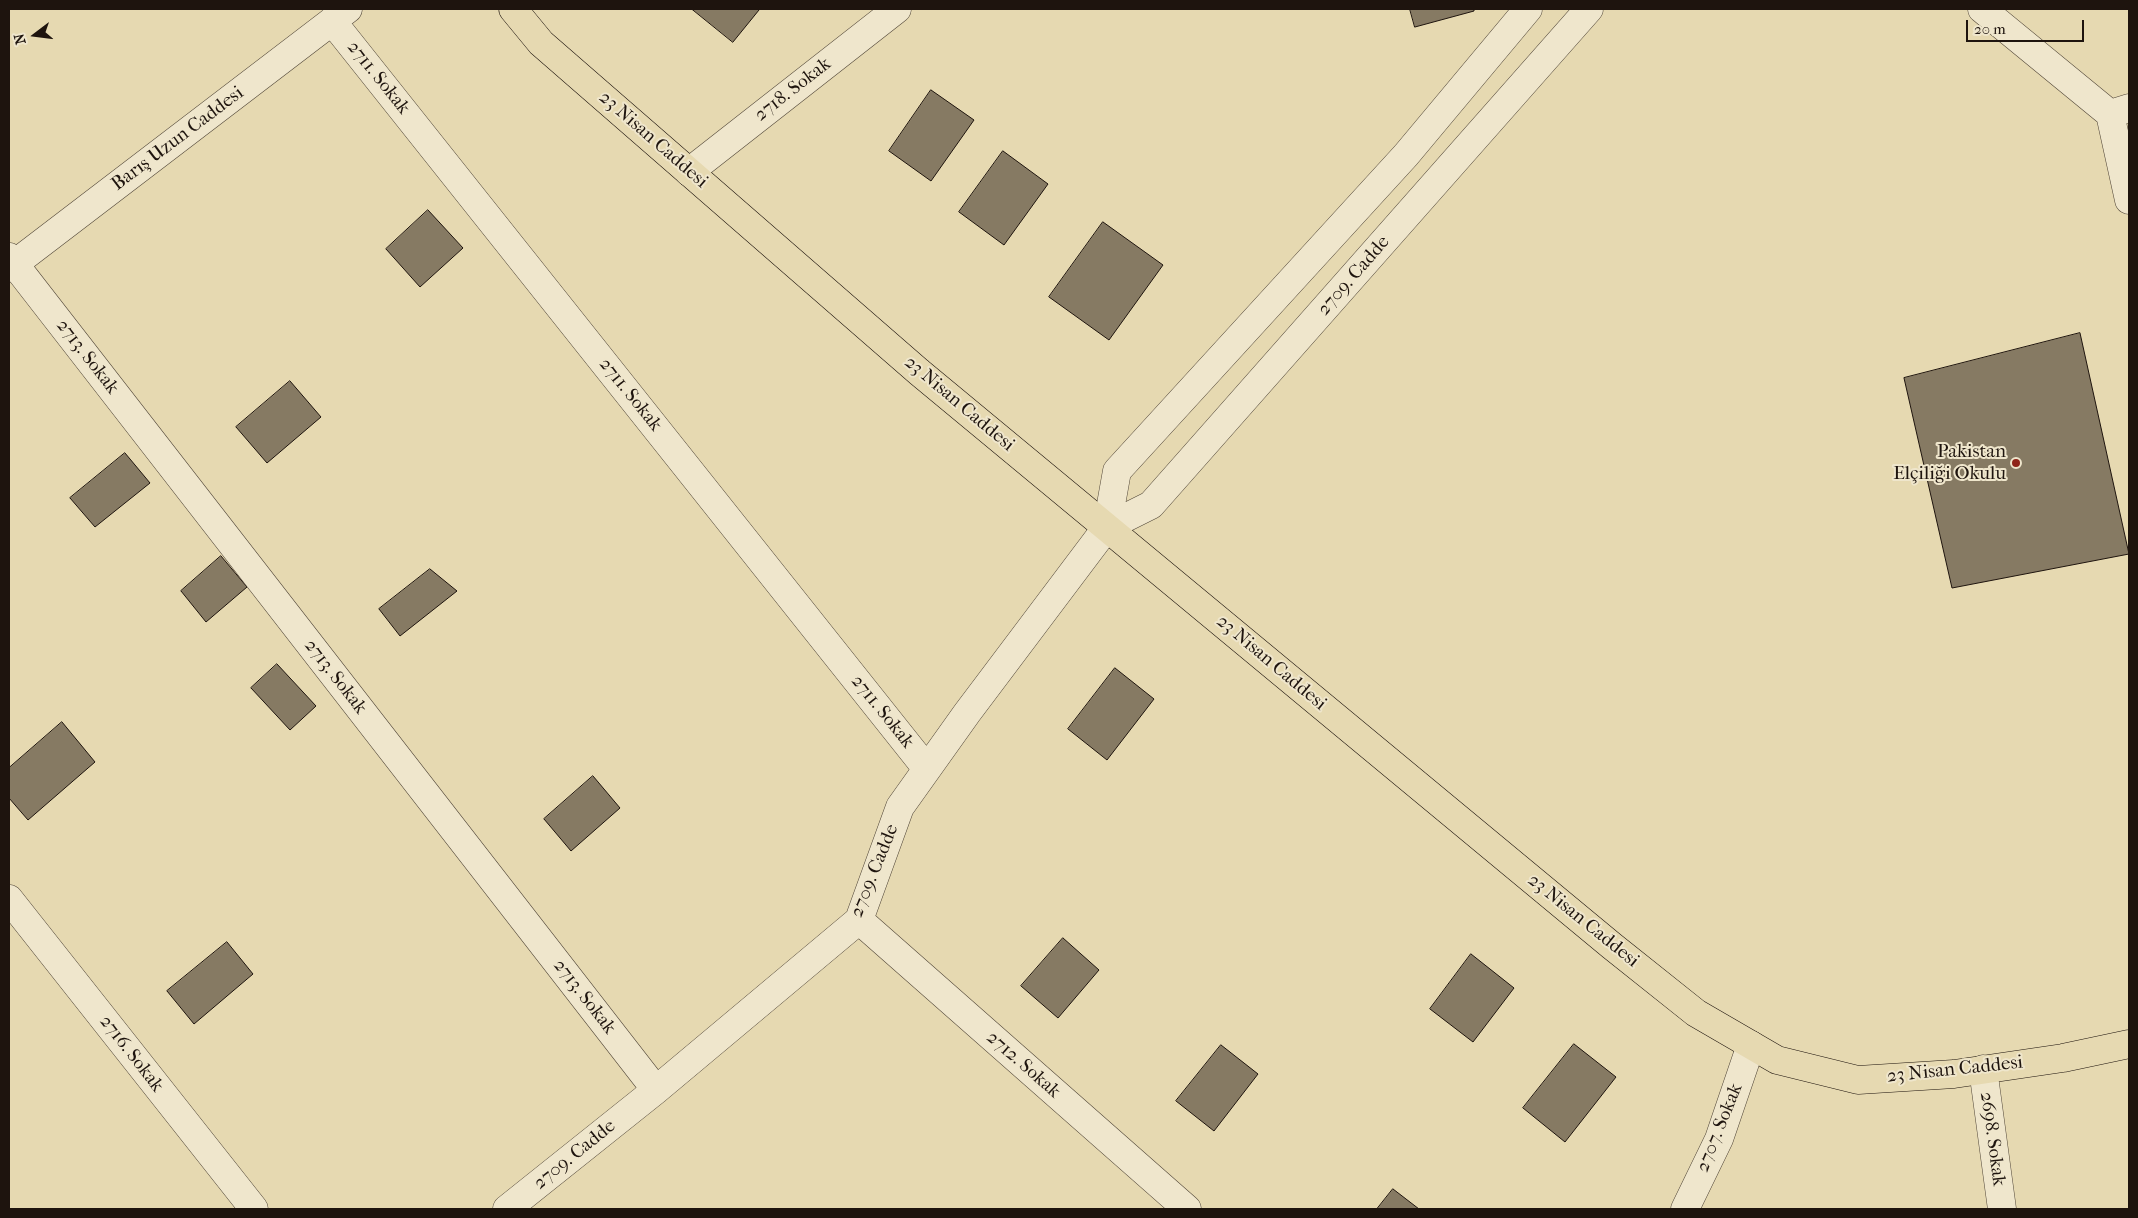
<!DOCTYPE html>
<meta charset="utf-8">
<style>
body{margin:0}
#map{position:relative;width:2138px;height:1218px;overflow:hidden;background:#e6d9b1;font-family:"IM FELL French Canon",serif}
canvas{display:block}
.frame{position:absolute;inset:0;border:10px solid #1e140e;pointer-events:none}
.north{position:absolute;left:10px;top:10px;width:50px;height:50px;-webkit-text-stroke:4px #efe6cc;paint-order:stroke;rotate:255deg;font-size:14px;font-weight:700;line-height:20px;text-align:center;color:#1e140e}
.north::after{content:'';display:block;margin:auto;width:18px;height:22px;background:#1e140e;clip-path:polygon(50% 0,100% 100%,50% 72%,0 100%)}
.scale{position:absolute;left:1966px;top:20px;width:118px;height:22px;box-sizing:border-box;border:2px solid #1e140e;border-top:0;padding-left:6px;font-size:15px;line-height:18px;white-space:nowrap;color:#1e140e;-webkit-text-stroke:4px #efe6cc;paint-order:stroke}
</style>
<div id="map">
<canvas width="2138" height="1218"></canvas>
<div class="frame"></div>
<div class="north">N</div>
<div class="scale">20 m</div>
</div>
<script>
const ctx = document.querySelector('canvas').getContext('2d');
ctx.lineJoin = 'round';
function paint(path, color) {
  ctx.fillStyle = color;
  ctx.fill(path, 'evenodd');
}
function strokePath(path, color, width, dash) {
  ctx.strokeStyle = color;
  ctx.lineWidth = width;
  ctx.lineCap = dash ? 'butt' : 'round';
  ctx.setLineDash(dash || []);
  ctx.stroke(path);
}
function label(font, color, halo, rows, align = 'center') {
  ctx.font = font + ' "IM FELL French Canon",serif';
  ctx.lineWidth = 4;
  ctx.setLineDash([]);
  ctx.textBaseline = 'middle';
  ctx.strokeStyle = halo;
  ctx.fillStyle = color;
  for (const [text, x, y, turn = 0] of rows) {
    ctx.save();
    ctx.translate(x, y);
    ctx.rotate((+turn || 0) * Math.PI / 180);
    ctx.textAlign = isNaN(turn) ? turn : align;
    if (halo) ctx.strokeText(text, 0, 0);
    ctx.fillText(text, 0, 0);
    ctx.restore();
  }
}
const building = new Path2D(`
 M692,9H758L759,10L733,42Z
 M1410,9H1474V11L1415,27Z
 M931,90L974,120L931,181L889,151Z
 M1003,151L1048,184L1004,245L959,212Z
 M428,210L463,248L420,287L386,249Z
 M1103,222L1163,265L1109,340L1049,297Z
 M2080,333L2129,554L1952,588L1904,378Z
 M290,381L321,417L267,463L236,427Z
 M125,453L150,483L95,527L70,498Z
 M221,556L247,587L206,622L181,591Z
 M430,569L457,591L400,636L379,609Z
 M277,664L316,706L290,730L251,688Z
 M1115,668L1154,699L1107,760L1068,729Z
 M62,722L95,762L28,820L9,798V768Z
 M593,776L620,808L571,851L544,819Z
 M1063,938L1099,970L1058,1018L1021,986Z
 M227,942L253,974L194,1024L167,991Z
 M1471,954L1514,988L1473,1042L1430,1009Z
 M1574,1044L1616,1077L1565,1142L1523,1108Z
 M1221,1045L1258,1074L1214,1131L1176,1101Z
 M1393,1189L1419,1209H1377Z`);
const minor = new Path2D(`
 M1982,9L2110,114L2129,108
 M332,21L927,769
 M2110,114L2129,200
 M689,172L897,9
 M9,257L656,1090
 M9,268L348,9
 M1107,527L1151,505L1589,9
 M9,899L254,1209
 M859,920L1187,1209
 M1983,1069L2002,1209
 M507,1209L656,1090L859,920L900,807L967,713L1107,527L1117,471L1406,155L1528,9
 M1685,1209L1719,1139L1751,1045`);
const major = new Path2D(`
 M513,9L541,43L919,372L1612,946L1696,1013L1777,1060L1858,1080L1954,1074L2063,1058L2129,1044`);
const markers = [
 [2016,463,5,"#8f2418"]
];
const streetNames = [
 ["2711. Sokak",378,78,51],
 ["2718. Sokak",793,90,-38],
 ["Barış Uzun Caddesi",178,139,-37],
 ["23 Nisan Caddesi",653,140,41],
 ["2709. Cadde",1354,276,-49],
 ["2713. Sokak",87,357,52],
 ["2711. Sokak",630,395,51],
 ["23 Nisan Caddesi",959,404,40],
 ["23 Nisan Caddesi",1271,663,40],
 ["2713. Sokak",335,677,52],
 ["2711. Sokak",882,712,51],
 ["2709. Cadde",875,871,-68],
 ["23 Nisan Caddesi",1583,921,39],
 ["2713. Sokak",584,997,52],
 ["2716. Sokak",131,1054,52],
 ["2712. Sokak",1023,1065,41],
 ["23 Nisan Caddesi",1955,1070,-6],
 ["2707. Sokak",1720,1128,-68],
 ["2698. Sokak",1992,1139,82],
 ["2709. Cadde",575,1155,-39]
];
const poiNames = [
 ["Pakistan",2006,452],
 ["Elçiliği Okulu",2006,474]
];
paint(building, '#867a63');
strokePath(building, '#1e140e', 1);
strokePath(minor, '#504537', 29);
strokePath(major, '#1e140e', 29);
strokePath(minor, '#efe6cc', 28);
strokePath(major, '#e6d9b1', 28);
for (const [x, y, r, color] of markers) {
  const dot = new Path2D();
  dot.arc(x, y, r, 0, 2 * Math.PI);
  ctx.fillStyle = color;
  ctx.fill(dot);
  strokePath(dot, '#efe6cc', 2);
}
label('19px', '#1e140e', '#efe6cc', streetNames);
label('19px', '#1e140e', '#efe6cc', poiNames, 'right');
</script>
